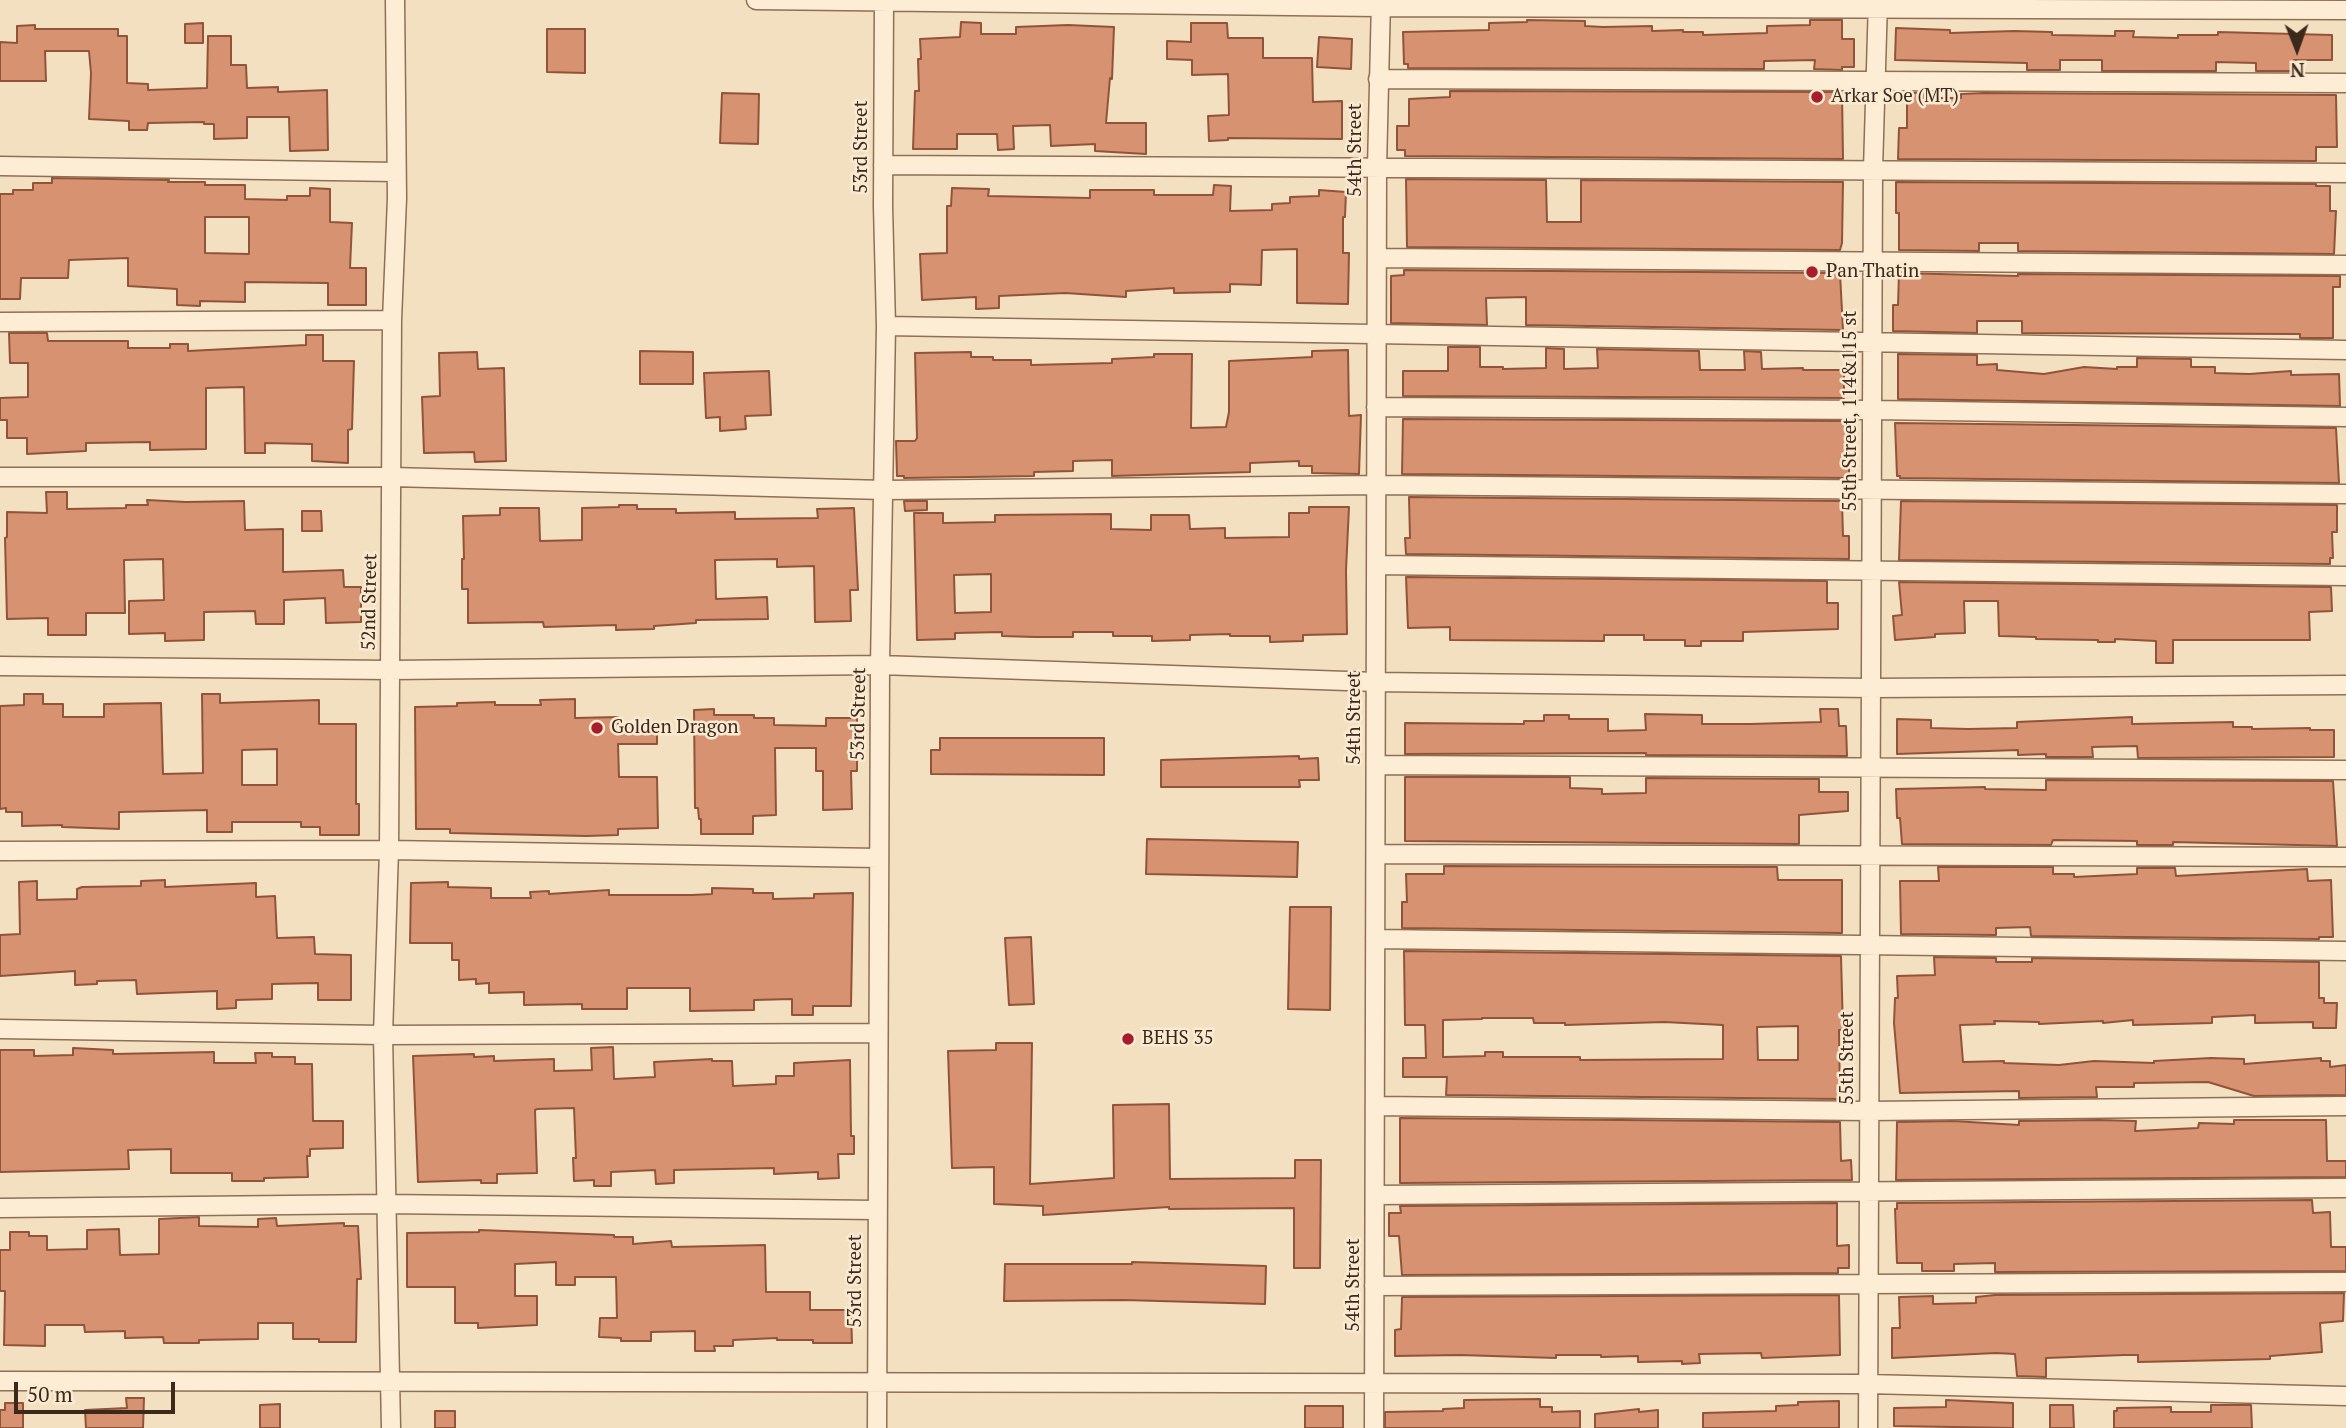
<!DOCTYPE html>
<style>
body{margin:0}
#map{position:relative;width:2346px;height:1428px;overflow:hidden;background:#f3e0c0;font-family:"PT Serif",serif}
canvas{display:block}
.north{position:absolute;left:2262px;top:14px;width:70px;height:70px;-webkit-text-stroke:5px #faead1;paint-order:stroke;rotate:179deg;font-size:19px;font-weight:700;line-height:28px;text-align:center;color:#3d291c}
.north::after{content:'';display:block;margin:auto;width:24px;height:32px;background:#3d291c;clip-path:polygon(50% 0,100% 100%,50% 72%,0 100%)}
.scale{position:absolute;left:14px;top:1382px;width:161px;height:32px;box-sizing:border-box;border:4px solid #3d291c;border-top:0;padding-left:9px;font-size:21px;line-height:24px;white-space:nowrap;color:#3d291c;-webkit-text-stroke:5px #faead1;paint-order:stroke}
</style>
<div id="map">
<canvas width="2346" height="1428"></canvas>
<div class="north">N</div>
<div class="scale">50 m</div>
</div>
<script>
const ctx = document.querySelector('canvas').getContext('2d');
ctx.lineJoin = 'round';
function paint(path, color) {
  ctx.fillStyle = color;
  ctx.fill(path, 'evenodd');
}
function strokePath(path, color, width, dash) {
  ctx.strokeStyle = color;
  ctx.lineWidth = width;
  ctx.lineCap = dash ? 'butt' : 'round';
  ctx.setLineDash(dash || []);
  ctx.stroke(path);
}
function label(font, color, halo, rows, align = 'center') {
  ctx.font = font + ' "PT Serif",serif';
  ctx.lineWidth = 5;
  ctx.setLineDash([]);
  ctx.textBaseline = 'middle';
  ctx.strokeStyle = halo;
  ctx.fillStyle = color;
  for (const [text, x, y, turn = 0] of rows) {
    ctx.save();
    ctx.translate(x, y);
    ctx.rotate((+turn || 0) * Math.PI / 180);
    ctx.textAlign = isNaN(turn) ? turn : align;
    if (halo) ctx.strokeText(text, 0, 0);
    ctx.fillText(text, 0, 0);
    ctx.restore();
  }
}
const building = new Path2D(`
 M1527,20L1585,21V26L1603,27L1652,26V31L1683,30V32H1703V35L1767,33V26L1810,25V20H1842V39H1854V67H1842V70L1814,69L1815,60L1764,61V69L1408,68V64H1404L1403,32L1489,30V23L1527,22Z
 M961,22L981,23V34H1016V27L1068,25L1114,27L1112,79L1110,78L1106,123H1146V154L1095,151V144L1051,146L1050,125L1013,126L1014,149L998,150L997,134H957V149H913L915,91H919L918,59H921L920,39L960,37Z
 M203,23V43H185V24Z
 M1191,23H1227L1228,38H1263V58H1312L1313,102L1342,101V139L1228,138V140L1209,141L1208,116L1229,115L1228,74L1192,75V60L1167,59V41L1191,42Z
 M35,25V29H118V36H127V83L148,84V90L207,88L208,36H231V65H246L247,88L278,87V92L327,90L328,150L290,151L289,117H247V138L214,139V124H204V122L148,123L147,130H129V121L89,119L91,73L89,51H45L46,81H0V42L17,43V26Z
 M1896,28L1950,30V33L2014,31L2052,32V35L2115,36V31H2134L2133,37L2178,38V35H2218V32L2332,35V60H2294V71H2256V63L2216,62V71H2102V60H2060V70H2027V63L1895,60Z
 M547,29H585V73L547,72Z
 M1319,37L1352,39L1351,69L1317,67Z
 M1450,91L1842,92L1843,159L1405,156V150H1397V126H1409V99L1450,97Z
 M722,93L759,94L758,144L720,143Z
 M1907,93H1924V98H1961V94L1984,93L2336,95L2337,147H2316V161L1898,159L1899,128H1907Z
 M52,178L169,180L168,182H205V185H245V199L287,200V196H310V188L330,189V222L352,223L350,268H366V305H328V283L245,282V302L200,301V306L177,305V289L128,286V258L69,260L68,278H21L20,299H0V194H13V190H33V183H52ZM205,217H249V254L205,253Z
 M1406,179L1546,180L1547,222H1581V180L1843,182L1842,243L1840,250L1407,247Z
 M1896,182L2316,184V186H2330V211H2336L2334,254L2018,251V243H1979V251L1899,250V213H1896Z
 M1214,185L1231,186L1230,211L1272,210V204L1290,203V197L1319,196V190L1346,192L1345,217H1343V253H1349L1348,304L1297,303V249L1262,250L1261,285L1230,284V292L1174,293V288L1126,291V297L1065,293L999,296V308L976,309V297L922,300L920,254L947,253V206H951L952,188L989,189L988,196L1090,198V190H1154V195H1213Z
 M1404,270L1840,273L1843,330L1526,325V297L1486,298L1487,325L1391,323V276L1404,275Z
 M1899,273L2018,276V274L2340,276V287H2333V338H2300V334L2022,333V321H1977V333L1893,331V305H1898Z
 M9,333H47L48,341H128V348H170V344H188V351L306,345V335H323V361H354L352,429L348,430V463L312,461V444L265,443V453H245L244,387L206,388V449L150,450V442L86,443V451L27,454V438H7V420H0V398L28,397V363H10Z
 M1448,347H1480V367H1503V369L1546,368V348L1564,349V369L1598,368L1597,349L1699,351L1700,370H1745L1744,351L1761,352L1762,369L1803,368V370H1844V398L1403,396V371H1448Z
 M1348,350L1349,416L1361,415L1359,474L1312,473V466H1299V461L1250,463V472L1112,476V460L1073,461V471L1034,472V476L904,478V476H897L896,441H915L917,438L915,353L971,352V357H993V360H1031V365L1112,363V359L1154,357V354H1192L1191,428L1226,427L1229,412V361L1312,357V351Z
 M640,351L693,352V384H640Z
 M477,352L478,369L504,368L506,461L475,462L474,452L424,453L422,397L440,396L439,353Z
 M1898,354L1977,355V365L1997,364V370L2044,374L2084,367L2117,369V367H2137V358L2191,359V367H2215V373L2249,374L2291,371V375L2339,374L2340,406L1898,399Z
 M769,371L771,415L745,416L746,429L720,431V417L706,418L704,373Z
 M1403,419L1849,421V478L1402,474Z
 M1895,423L2336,428L2339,483L1900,478V476H1897Z
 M46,492H67V509L126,508V505H148L147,500L186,502L244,501L245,530L283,529V572L343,570L344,587H361V622L326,623L325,598L284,600V624H256L255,611L204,612V640L165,641V633L129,634V601L164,600L163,559L124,560L125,613H86V635H48V618L7,619L5,538L7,537V512L47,513Z
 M1409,497L1842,501L1843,536H1849V559L1406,554L1405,538H1410Z
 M904,501H927V510L905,511Z
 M1901,501L2337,505V532H2332L2333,558H2330V564L1899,560Z
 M619,505H637V509H676V513L735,512V519L818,518L817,509L854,508L858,590H850L851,621L815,622L814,566L777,567V559L715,560L716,599L767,597L768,619L696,620V623L654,626V629L616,630V625L544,627L543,622L468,623V589H462V559H464L463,516L500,515V508H539L540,541L582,540V508L619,507Z
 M1309,507H1349L1346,570L1347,634L1303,635V641L1270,642V636H1230V634L1190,635V640L1152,641V636H1113V632H1073V637H1035L1002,636V632L955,633V639L917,640L914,513H943V523L995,522V515L1111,514V529L1151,530V515H1189L1190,529L1225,528V538L1289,537V513H1309ZM991,574V612L955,613L954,575Z
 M302,511H321L322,531H302Z
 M1406,577L1827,581V603H1838V629L1743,632V641H1701V646H1685V640H1644V635H1604V641L1450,640V627L1408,628Z
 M1899,582L2331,587L2332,611L2309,612L2310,640H2173V663H2156V641L2115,639V642H2098V640L2036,639V637L1999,636L1998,601H1964L1965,633L1935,634V637L1895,640L1893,616L1902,615Z
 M24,694H43V704H63V717H104V704L161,703L163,774L203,773L202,694H220V703L319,700V724H356V804H359V835H320V827H301V822H232V832H207V810L119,812V829L62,827V825L22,826V812H6V808L0,809V706L24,705ZM277,749V785H242V750Z
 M575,699V718L618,717V727H657V744H618L619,777H657L658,828L618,829V835L586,836L450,833V829H416L415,707L457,706V703L495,702V705H541L540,700Z
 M714,709V715H754V718H774V725L826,726V718H857V771H851L852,809L823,810V771H816V748H775L776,815L753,816V834H701V819H699L698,808H695L694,710Z
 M1820,709H1838L1839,726H1846L1847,756L1646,755V753L1405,754V723L1524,724V721H1544V715H1569V719H1608V731L1646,730L1645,714L1702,715V724H1750L1821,722Z
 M2132,717V724L2233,722V727H2252V729L2310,728V730H2334V757L2138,758L2137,746L2092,747L2093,757H2046V754L2018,755V750L1897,754V719L1931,720V728L1968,729L2017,728V722Z
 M940,738H1104V775L931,774V750H940Z
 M1299,756V759L1318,758L1319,780H1299L1300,787H1161V760Z
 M1405,777H1570V788L1602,789V794L1646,793V778L1819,779V792H1848V811L1799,815V844L1405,841Z
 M2046,780L2333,781L2337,846L2173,842V845H2137V841L2053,840L2051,845L1902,844L1900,818H1897L1896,789L1985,787V789L2046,790Z
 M1147,839L1298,842L1297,877L1146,874Z
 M1444,866L1777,867L1778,880H1842V933L1402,928V902H1407L1406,874H1444Z
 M1938,867H2053V874H2074V877L2137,874V868H2175L2176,876L2307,869L2308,881L2331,880L2333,937H2319V939L2031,936L2030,927L1996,928V935L1901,934L1900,881H1939Z
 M165,880V887L256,883V897L275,896L277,938L314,937L315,954L351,955V1000H318V983L272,984V999L236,1000V1008L217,1009V991L137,994L136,980L97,981V984L75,985V971L0,976V935L20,934L19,882L37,881V900L77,899V889L82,887L141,886V881Z
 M448,882V887L491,888V898H531L530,892L549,891V894L609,890V895H692L712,894V888L753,889V893H773V899L814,898V894L853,893L851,1006H813V1015H792V999L754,1000V1010L690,1011V988H627V1009H582V1004L524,1005V992L489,993V983L476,984V979L459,980V960H452V943H410L411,883Z
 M1290,907H1331L1330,1010L1288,1009Z
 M1031,937L1034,1004L1009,1005L1005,938Z
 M1404,951L1841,956L1843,1030H1839L1840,1099L1446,1095L1447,1077H1403V1058H1426L1425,1025H1405ZM1482,1018H1533L1534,1023H1565V1025L1664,1022L1723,1025V1059L1580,1060V1057H1503V1052H1485V1056L1443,1057V1020L1482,1019ZM1798,1026V1060H1758L1757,1027Z
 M1934,957L1996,958V962H2032V958L2319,962V998H2324V1003H2337L2336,1028H2313V1022L2255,1023V1015L2212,1017V1023L2133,1025V1020L2103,1023V1021L2039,1024V1022L1994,1021L1995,1024L1960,1025L1963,1062L2004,1061V1063L2059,1065L2094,1061L2154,1063V1061L2211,1058L2244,1059V1064L2321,1058V1061H2330V1067L2346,1065V1095L2254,1096L2208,1082L2134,1083V1087H2096L2097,1097L2019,1098V1091L1900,1093L1894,1023L1895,998H1898L1897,976L1935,975Z
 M996,1043H1032L1030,1184L1114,1178L1113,1105L1169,1104L1170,1179L1295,1178V1160H1321L1320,1268H1294V1208L1169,1209V1207L1043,1215V1206L994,1204V1167L952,1168L948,1051L996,1050Z
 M613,1047L614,1079L655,1077L654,1062L712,1059V1061H732L733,1086L776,1084V1076H794V1063L850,1060L851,1136H854V1154H838L839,1178L818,1179V1172L774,1174V1168L674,1170V1183L656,1184L655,1170L611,1172V1186H594V1180L574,1181L573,1158H576L574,1108L537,1109L535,1110L537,1173L497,1174V1183H481V1180L418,1182L413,1056L474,1054V1057L494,1056V1061L554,1059V1071L592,1070L591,1048Z
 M73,1048L113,1050V1054L214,1052V1063H256L255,1053H272V1057H295V1064H312L313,1121H343V1148L310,1149V1156H307L308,1177L264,1178V1181H232V1173H171V1149L128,1150L129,1169L0,1172V1050H34V1056L73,1055Z
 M1400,1118L1840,1122L1841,1161L1851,1160L1852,1180L1400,1183Z
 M2099,1120L2136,1121L2135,1131L2198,1128L2199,1123L2234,1124V1120H2326L2327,1161H2346V1177L1896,1180L1897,1122L1953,1121L2019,1125V1121Z
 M2312,1200L2313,1213L2330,1212L2331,1247H2346V1271L1995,1272V1263L1954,1264V1271H1922V1263H1897L1895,1209H1897V1203Z
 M1837,1203V1246L1849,1245V1268H1838V1273L1402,1275L1399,1236H1389V1213H1401L1400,1206Z
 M199,1217V1226L258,1227V1219L276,1218L277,1226L344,1223V1226H358L361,1279H357L356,1342H319V1339H293V1323H258V1339L199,1340V1343H164L163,1337L125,1338V1331L85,1332L84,1325H45V1346L4,1345L5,1291H0V1250H10V1232H29V1236H47V1250L87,1249V1230L119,1229L120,1255L159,1254V1219Z
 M479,1230L614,1235V1237H633V1244L671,1241L672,1247L765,1245L766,1292H810V1310H851L852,1343H813V1340H777V1338L733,1340V1346H714L715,1351H695V1331L651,1332V1341H621V1338L599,1337L600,1318H617L616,1277H575V1285H556V1262L515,1264V1296H537V1325L478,1328V1323H455V1287H407V1233L479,1232Z
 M1132,1262L1266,1266L1265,1304L1124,1300L1004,1301L1005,1264H1132Z
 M2344,1293L2343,1321L2320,1323L2322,1352L2270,1356V1359L2229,1360L2138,1362V1355H2124L2046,1358V1377L2017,1376L2015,1354L1996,1353L1892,1358V1328H1900L1899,1297L1933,1296V1304L1976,1303V1297L1995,1295Z
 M1839,1295L1840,1355L1762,1358L1761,1353L1699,1354L1700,1363L1682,1364V1361L1638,1362V1356L1601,1357V1355H1556V1358L1460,1355L1395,1356V1330L1401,1329L1402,1297Z
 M126,1398H144L143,1428H86L85,1410L127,1408Z
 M1540,1399V1407H1552V1412L1580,1411V1428H1385V1412L1443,1411V1409L1464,1408V1400Z
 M1946,1400L2013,1403V1428L1894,1426V1408L1946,1407Z
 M1839,1401V1428H1703V1413L1776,1411V1406L1798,1405V1402Z
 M5,1403H23V1428H0V1410H5Z
 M280,1404V1428H260V1405Z
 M2050,1405H2073L2074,1428H2050Z
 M2211,1405H2251L2252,1428H2114V1411H2117V1408L2171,1407V1412H2211Z
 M1305,1406H1343V1428H1305Z
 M1639,1409V1412L1658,1410V1428H1595V1414Z
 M435,1411H455V1428H435Z`);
const minor = new Path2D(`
 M756,0L1380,7L2346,10
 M1378,79L2346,83
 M883,165L2346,173
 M0,166L396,172
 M1377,258L2346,265
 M0,322L392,320
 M886,326L2346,350
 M1376,407L1873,410L2346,417
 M0,477H392L884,490L1377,485L2346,494
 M1376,565L2346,576
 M0,666L390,670L880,665L1376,682L1871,688L2346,685
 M1376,765L2346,770
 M0,851L389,850L878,858
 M1376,854L2346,857
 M1375,939L2346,951
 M0,1029L383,1035L877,1033
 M1375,1106L1869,1111L2346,1106
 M1375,1195L2346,1188
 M0,1208L385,1204L876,1210
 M1374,1286L2346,1282
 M0,1381L1868,1384L2346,1396
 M391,1428L383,1035L389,850L392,320L397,198L395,0
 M877,1428L880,665L886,326L883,206L884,0
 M1374,1428L1377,168L1381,0
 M1868,1428L1873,170L1878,0`);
const markers = [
 [1817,97,7,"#a61e2b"],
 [1812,272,7,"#a61e2b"],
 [597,728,7,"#a61e2b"],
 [1128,1039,7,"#a61e2b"]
];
const poiNames = [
 ["Arkar Soe (MT)",1831,97],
 ["Pan Thatin",1826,272],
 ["Golden Dragon",611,728],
 ["BEHS 35",1142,1039]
];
const streetNames = [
 ["53rd Street",862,147,-90],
 ["54th Street",1356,150,-90],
 ["55th Street, 114&115 st",1851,411,-90],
 ["52nd Street",370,602,-89],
 ["53rd Street",859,714,-89],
 ["54th Street",1355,718,-90],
 ["55th Street",1848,1058,-90],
 ["53rd Street",856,1281,-90],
 ["54th Street",1354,1285,-90]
];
paint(building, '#d69271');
strokePath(building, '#915438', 2);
strokePath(minor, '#8f6f55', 21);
strokePath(minor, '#fdedd5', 18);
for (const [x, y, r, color] of markers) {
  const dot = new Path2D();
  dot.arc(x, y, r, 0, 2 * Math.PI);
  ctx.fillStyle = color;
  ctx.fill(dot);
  strokePath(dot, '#faead1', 2.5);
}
label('19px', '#3d291c', '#faead1', poiNames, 'left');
label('19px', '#3d291c', '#faead1', streetNames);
</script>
